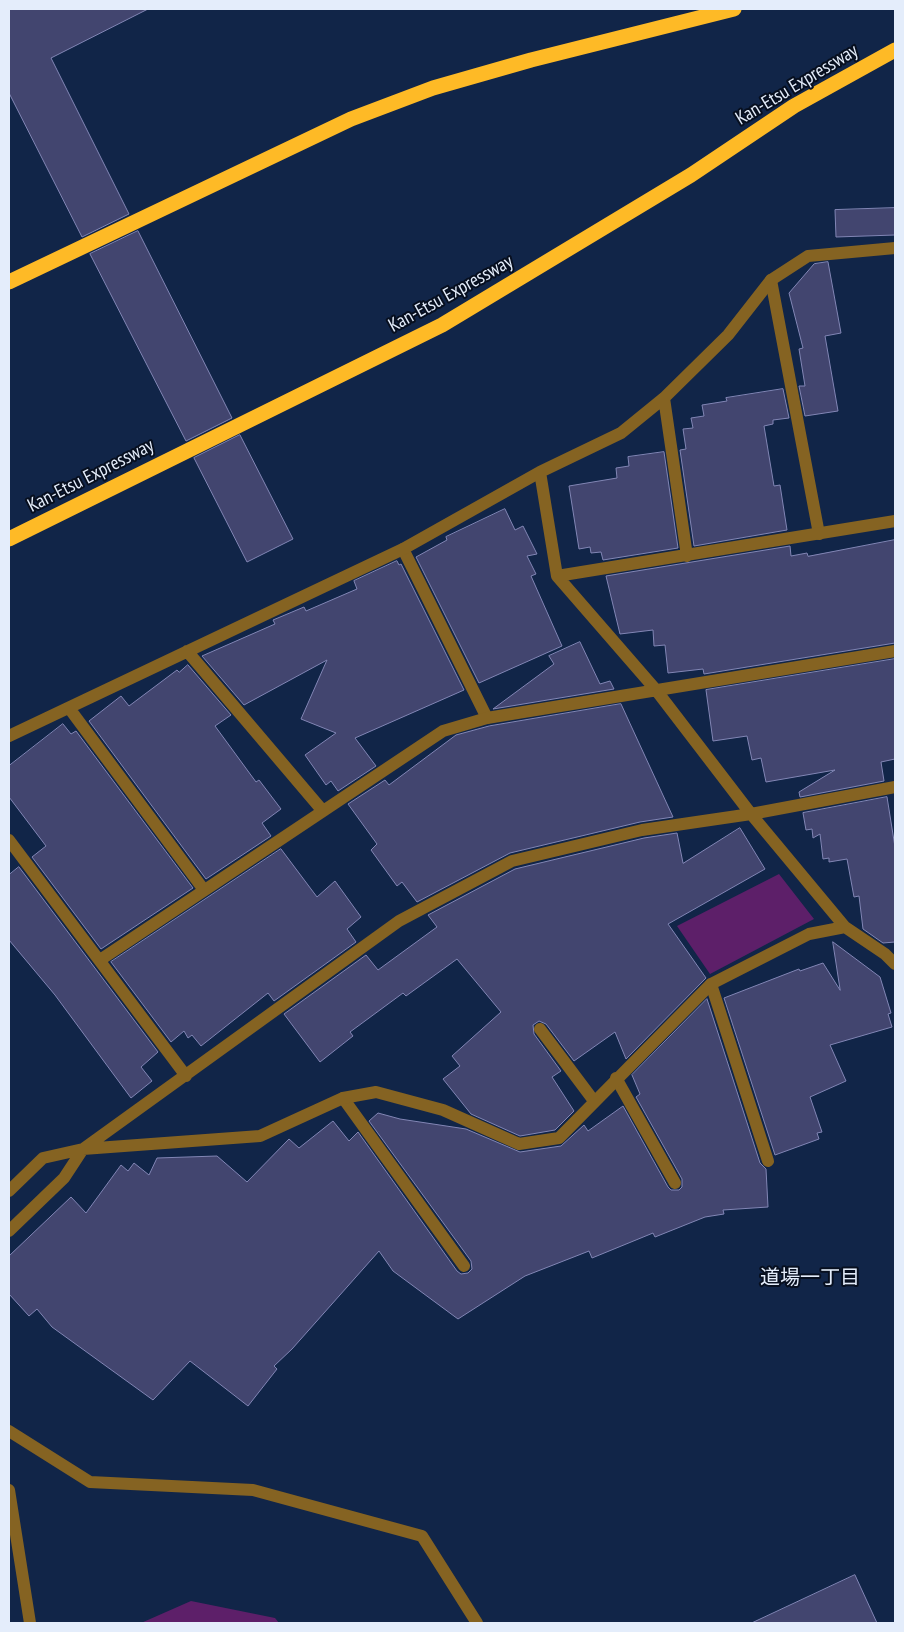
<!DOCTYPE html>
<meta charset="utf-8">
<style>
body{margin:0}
#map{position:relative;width:904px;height:1632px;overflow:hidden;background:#112548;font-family:"PT Sans Narrow",sans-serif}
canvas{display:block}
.frame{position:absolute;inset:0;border:10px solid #e4edfb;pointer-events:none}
</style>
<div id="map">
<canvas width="904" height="1632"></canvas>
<div class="frame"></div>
</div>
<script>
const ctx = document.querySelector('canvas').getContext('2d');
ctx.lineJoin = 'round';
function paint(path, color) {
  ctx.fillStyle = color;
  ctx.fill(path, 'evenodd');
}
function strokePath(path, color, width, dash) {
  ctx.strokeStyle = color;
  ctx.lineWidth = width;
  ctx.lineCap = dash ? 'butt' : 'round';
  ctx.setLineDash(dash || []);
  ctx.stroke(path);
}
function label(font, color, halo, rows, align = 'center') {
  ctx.font = font + ' "PT Sans Narrow","Noto Sans JP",sans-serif';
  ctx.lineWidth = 4;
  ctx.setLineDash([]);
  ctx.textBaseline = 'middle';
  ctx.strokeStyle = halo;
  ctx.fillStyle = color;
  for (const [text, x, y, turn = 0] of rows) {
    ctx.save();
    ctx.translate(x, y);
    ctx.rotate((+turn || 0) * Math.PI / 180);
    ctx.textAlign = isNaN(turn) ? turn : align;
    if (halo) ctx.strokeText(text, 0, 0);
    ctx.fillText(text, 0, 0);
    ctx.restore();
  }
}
const green = new Path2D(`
 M779,874L814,919L710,974L677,926Z
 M191,1601L275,1618L279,1623H141Z`);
const building = new Path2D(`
 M9,9H148L51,58L129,214L82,237L9,93Z
 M895,208V235L836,237L835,210Z
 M138,231L232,418L186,441L90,254Z
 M828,262L841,333L825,336L838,411L805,416L799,386H805L799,349L803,348L789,293L814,264Z
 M783,389L789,418L773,420V424L764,426L774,486L780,485L787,530L694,546L680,450L686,449L683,429L693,428L691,418L704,416L702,405L727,401L726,398Z
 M240,435L293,539L247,562L194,458Z
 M664,452L678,548L603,560L601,552L591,553L590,547L579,549L569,486L617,478L616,468L629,466L628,457Z
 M505,509L515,530L523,526L537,554L527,556L536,574L531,576L562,646L479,683L416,557L447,540L446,537Z
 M895,540V643L704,674L703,669L668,673L665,645L654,646L653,630L620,634L606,576L790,546L791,556L807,553L808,556Z
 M397,561L399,565L401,564L464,690L355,738L376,766L338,791L331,781L326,785L305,755L336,733L301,719L327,660L244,705L202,656L275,624L273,620L304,607L306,611L357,589L354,581Z
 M580,642L600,684L610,681L614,689L493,709L554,664L549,656Z
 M895,659V759L881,762L884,781L800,797L799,792L835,770L766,782L761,758L752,760L747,736L713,741L706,690Z
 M188,665L231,715L215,726L256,782L259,780L281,809L262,823L271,836L206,879L89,721L121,696L129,706L177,670L179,672Z
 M621,704L673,817L640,822L510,853L417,902L402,882L397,886L371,850L377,844L348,804L385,780L389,785L456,735L489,726Z
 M63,724L71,734L76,731L193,888L101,949L32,857L46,846L9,797V766Z
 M887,797L895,847V942L883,943L863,929L859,896L854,897L847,859L829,862V858L823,859L820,834L813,838L812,829L806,830L803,813Z
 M740,828L765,869L668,924L706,978L626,1059L615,1032L574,1061L546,1024L539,1021L533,1025L534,1034L561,1071L552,1077L574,1111L555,1130L520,1136L471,1114L443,1079L460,1066L452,1056L501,1012L457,959L406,996L403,993L350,1032L353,1036L320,1062L284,1014L366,955L378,970L437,927L428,915L515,869L644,838L677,833L683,863Z
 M281,849L317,897L335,881L361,917L347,929L356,942L274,1001L268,993L201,1046L192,1035L188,1038L184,1031L171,1042L111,962Z
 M19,867L158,1052L141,1067L152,1081L131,1098L55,995L9,940V875Z
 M833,942L880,977L891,1013L888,1014L892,1027L830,1045L846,1081L810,1097L822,1132L817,1133L819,1139L775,1155L724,998L799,969L800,971L823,963L840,990Z
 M707,999L760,1163L766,1169L768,1207L723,1210L724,1214L705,1217L655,1237L653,1233L592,1258L589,1251L525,1276L458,1319L393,1271L379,1251L292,1349L274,1366L277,1369L248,1406L190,1361L153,1400L52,1327L37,1309L29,1316L9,1294V1256L71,1197L86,1213L121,1165L128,1171L134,1163L149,1175L157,1158L217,1156L247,1182L289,1139L299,1148L333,1121L349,1141L358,1132L457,1271L461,1274L468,1273L472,1269L471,1261L369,1121L378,1113L400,1119L466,1129L520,1152L561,1146L584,1125L588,1131L623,1106L668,1187L671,1190H679L682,1187V1179L636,1097L640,1094L632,1075Z
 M855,1575L877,1623H752Z`);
const service = new Path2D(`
 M771,280L819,534
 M403,549L487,718
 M711,984L768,1161
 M540,1029L594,1101
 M616,1078L675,1183
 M343,1098L464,1266`);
const minor = new Path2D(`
 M664,398L687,556
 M540,472L557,576L656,690L751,814L845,927L885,954L895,964
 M557,576L895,521
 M187,651L322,810
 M69,708L204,890
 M9,736L403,549L540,472L621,433L664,398L728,335L771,280L808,256L895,248
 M9,840L186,1076
 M100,960L443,731L487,718L895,651
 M9,1191L43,1158L83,1149L260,1136L343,1098L376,1092L443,1110L519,1144L559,1138L711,984L809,934L845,927
 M9,1231L64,1178L83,1149L399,921L512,861L642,830L751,814L895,787
 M9,1431L90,1482L253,1490L422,1536L477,1623
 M9,1490L30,1623`);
const motorway = new Path2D(`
 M9,282L351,119L433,88L531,60L734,9
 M9,539L442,325L691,175L794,106L895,50`);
const streetNames = [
 ["Kan-Etsu Expressway",797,85,-31],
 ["Kan-Etsu Expressway",451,294,-29],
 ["Kan-Etsu Expressway",91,476,-27]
];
const neighbourhoodNames = [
 ["道場一丁目",810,1278]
];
paint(green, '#5d1f69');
paint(building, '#42456f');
strokePath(building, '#8286b5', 1);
strokePath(service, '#856322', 12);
strokePath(minor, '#856322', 12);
strokePath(motorway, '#feba26', 15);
label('19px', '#e4edfb', '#070f1f', streetNames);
label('20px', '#e4edfb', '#070f1f', neighbourhoodNames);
</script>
